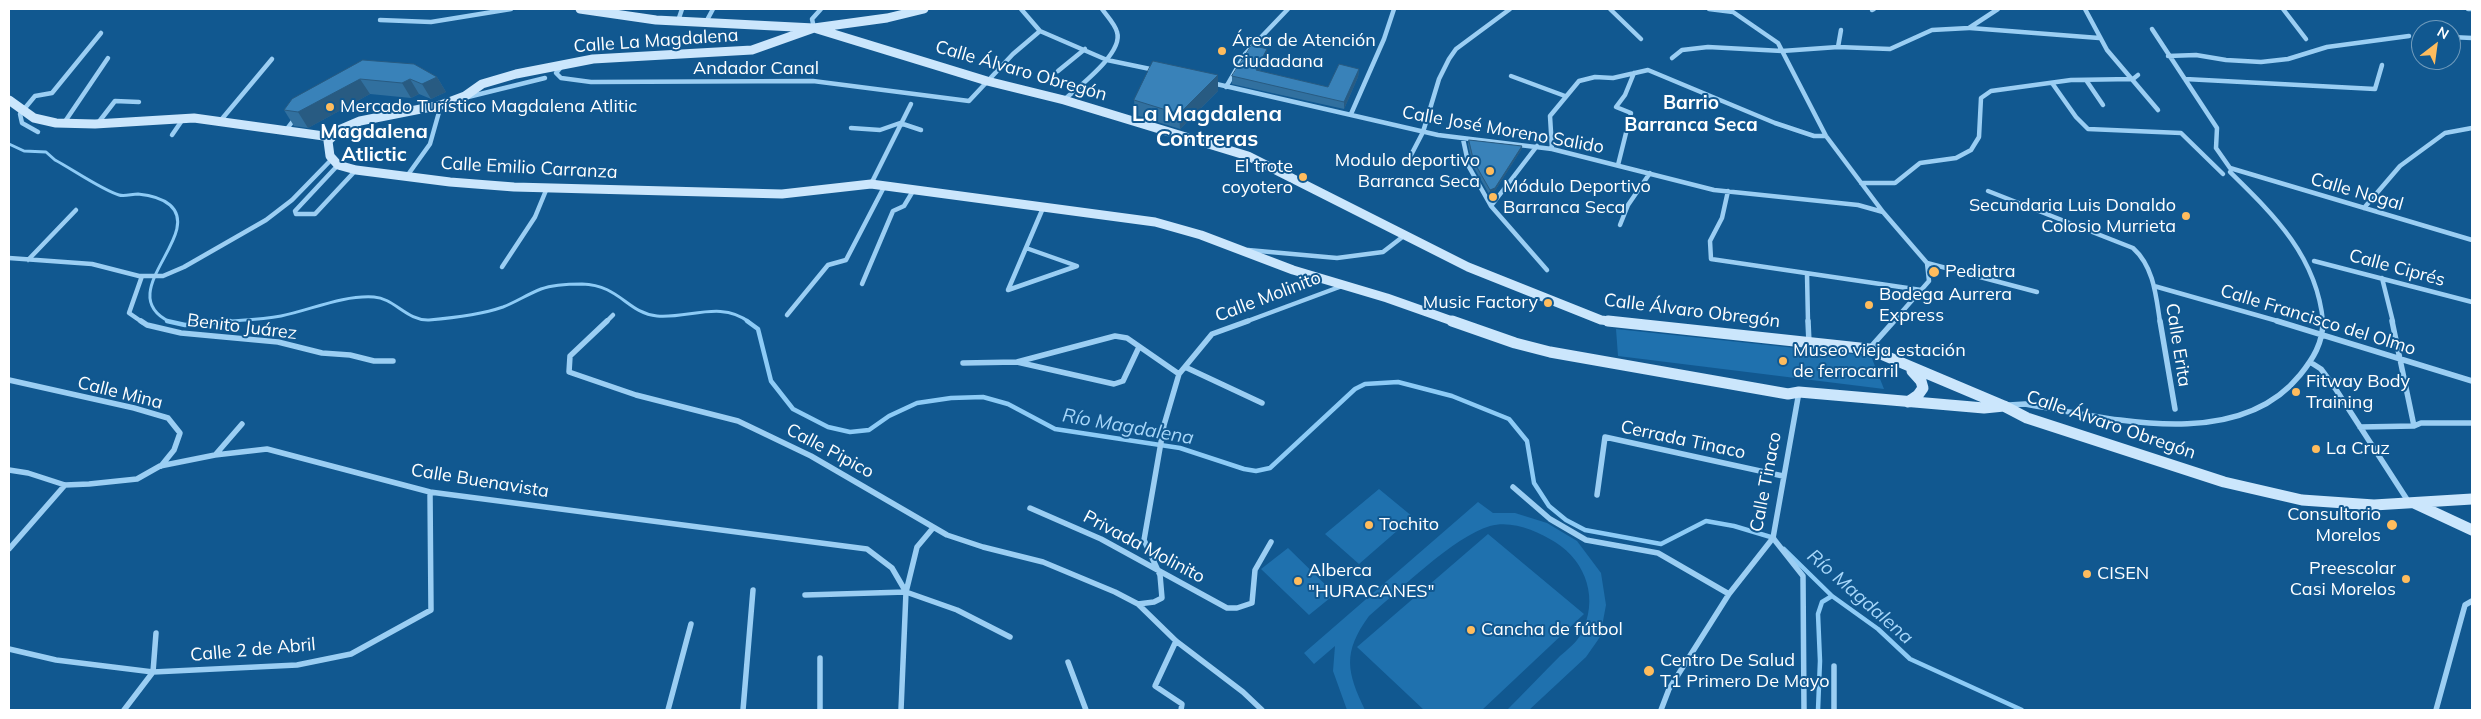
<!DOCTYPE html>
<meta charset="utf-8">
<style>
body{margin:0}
#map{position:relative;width:2481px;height:719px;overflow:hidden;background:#115890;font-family:Mulish,sans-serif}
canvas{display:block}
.frame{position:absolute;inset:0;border:10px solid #fff;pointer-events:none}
.north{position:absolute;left:2411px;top:20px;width:50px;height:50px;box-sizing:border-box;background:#115890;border:1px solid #709bbc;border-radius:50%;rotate:30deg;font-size:14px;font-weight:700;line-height:20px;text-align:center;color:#fff}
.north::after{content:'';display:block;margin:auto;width:18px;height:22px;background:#ffbc5d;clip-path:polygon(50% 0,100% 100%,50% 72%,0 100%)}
</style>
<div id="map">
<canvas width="2481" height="719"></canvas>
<div class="frame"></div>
<div class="north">N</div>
</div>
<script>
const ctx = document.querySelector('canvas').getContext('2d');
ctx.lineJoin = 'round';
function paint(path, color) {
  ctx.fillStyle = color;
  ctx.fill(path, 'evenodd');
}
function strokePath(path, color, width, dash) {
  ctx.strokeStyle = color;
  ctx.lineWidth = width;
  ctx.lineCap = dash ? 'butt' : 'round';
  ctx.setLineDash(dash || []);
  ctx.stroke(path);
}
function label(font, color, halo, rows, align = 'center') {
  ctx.font = font + ' Mulish,sans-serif';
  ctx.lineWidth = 4;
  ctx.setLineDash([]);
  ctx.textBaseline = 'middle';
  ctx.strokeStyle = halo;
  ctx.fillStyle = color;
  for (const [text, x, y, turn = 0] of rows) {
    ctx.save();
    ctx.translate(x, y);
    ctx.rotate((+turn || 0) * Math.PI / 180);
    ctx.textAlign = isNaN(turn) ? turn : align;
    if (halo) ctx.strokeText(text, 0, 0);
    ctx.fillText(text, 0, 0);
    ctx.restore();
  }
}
const green = new Path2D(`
 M1616,329L1871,356L1884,389L1618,356Z
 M1379,489L1413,517L1359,564L1325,534Z
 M1478,502L1493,513H1515L1547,523L1577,541L1601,573L1606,605L1600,637L1586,657L1529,710H1507C1525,692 1542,674 1560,656C1567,650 1577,642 1581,634C1599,600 1587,562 1555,542C1537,531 1512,520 1490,526C1453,537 1400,590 1369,616C1342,653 1347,672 1365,710H1347L1333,671L1335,646L1314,664L1304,653Z
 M1488,534L1584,614L1482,710H1424L1357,647Z
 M1288,548L1335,594L1309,615L1261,569Z`);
const streamFar1 = new Path2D(`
 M9,144L24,151L46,152L55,160C72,169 102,190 119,195C124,197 132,194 138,194C148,195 162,198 170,205C204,235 111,294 170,322
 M217,322C238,320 260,320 281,316C311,310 342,295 374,297C394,298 407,321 429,320C453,318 480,315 503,307C516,302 528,294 541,289C552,285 571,284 582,284C620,285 627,313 657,316C688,319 721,300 749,322`);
const stream = new Path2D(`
 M167,321L185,325L230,321
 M747,321L758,329L771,381L793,409L828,427L850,432L869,430L889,416L917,403L951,398L983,397L1008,404L1055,429L1180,448L1244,469L1256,471L1270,468L1355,389L1365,384L1398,382L1452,396L1509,419L1527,441L1534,483L1549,506L1566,520L1585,530L1661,544L1706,521L1734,526L1774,538
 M1784,549L1832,596L1878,629L1910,659L2022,710
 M1818,710L1820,661L1818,614L1822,602L1832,596`);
const streetFar1 = new Path2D(`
 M1021,9L1040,31L1107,60L1155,70
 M1610,9L1641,39
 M1709,9L1733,12L1778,43L1826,136L1883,212L1927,263L1929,281L1893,322
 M2085,9L2107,50L2158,110
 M2283,9L2306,39
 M2468,9H2472
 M1872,10L1874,9
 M380,20L431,22L511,9
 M678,21L682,9
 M706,22L713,9
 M814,28L812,19L821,9
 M1970,28L2099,38
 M2152,29L2217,128L2216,148L2230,168L2472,240
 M2451,37L2472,38
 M1838,47L1841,30
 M2168,56L2196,55L2226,60L2261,62L2288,59L2327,47L2409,36
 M1672,58L1682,50L1708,47L1782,51L1838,47L1890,49L1932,30L1969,28L1998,9
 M562,66L556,73L561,78L591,82L813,81L969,101L1013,54L1040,31
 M1058,71L1085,49
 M1511,76L1565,96
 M2185,79L2375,89L2382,65
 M2086,80L2103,105
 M1212,83L1438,135L1552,149L1714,190L1858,205L1883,212
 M2052,83L2076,117L2088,129L2181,133L2223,174
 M1226,87L1245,54L1288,9
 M468,97L545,78
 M1064,100C1078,87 1124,53 1117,32C1115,24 1107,16 1102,9
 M1351,114L1384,39L1394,9
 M221,120L272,59
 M64,123L108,58
 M98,123L115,101L139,102
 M851,128L880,130L900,123L921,130
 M286,130L296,117
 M38,132L22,123L20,114L35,96L52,93L101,33
 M172,135L183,119
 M1463,139L1469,167L1491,206L1547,270
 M1552,149L1550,116L1579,81L1595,77L1613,78L1648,70L1775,123L1814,136H1826
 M1410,157L1423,132L1439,79L1449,59L1456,49L1510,9
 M338,165L295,211L296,214H315L356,170
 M1618,165L1631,113L1616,107L1625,95L1634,73
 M2230,172C2275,216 2317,257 2323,322
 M407,176L430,144L441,105
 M1861,183H1895L1920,163L1956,158L1971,150L1979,137L1981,98L1991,91L2071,80L2133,79L2138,75
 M871,184L911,104
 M1728,191L1722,218L1710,241L1711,259L1921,290
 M1988,191L2133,248C2154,267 2156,296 2160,322
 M1491,206L1537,146
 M2364,208L2400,166L2445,133L2472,128
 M1620,225L1628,205L1650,173
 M1248,250L1337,258L1383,252L1405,235
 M9,258L92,264L139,276H163L184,267L266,220L292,200L331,160
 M28,260L76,210
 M2314,261L2472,302
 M1927,263L2037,292
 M502,267L535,217L547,188
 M1807,274L1808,322
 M142,276L129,313L142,322
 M2382,278L2393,322
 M862,284L893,211L904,206L913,191
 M2154,286L2281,322
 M1008,290L1077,266L1026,248
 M1008,290L1043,208
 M787,315L828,265L846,260L884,187
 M606,322L613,315
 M1245,322L1342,286`);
const street = new Path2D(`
 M141,321L147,325L181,333L278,342L322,353L350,355L374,361H393
 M607,321L570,356L569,372L636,395L738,421L811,456L947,535L983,547L1043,562L1115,592L1138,604L1176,641L1243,692L1262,710
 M1808,321L1809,343
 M2160,321L2175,409
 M2277,321L2472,381
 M2392,321L2414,426
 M1869,349L1894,321
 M1017,362L1114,384L1123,381L1139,347
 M2310,362L2321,369L2335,388L2408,501
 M963,363L1017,362L1115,336L1127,338L1179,374
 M1185,367L1262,403
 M9,380L134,408L168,418L180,433L174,450L161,466
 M2009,405L2025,404C2109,418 2237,453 2300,375C2313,359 2323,343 2323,321
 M2360,427L2414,426L2421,423H2472
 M216,454L242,424
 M9,470L28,473L65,485L89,484L137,479L160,466L215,455L267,449L430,492L867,549L892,568L906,592
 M1513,487L1550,519L1586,540L1658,553L1729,594
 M1597,495L1605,437L1783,476
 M1030,508L1101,539L1227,608H1237L1252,603L1255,570L1271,542
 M1773,538L1803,576L1804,710
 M9,549L65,485
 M805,595L906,592L957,610L1010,637
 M1138,604L1154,602L1162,598L1160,575L1144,540L1164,425L1179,374L1212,334L1248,321
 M1176,641L1155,686L1182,704L1181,710
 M9,649L56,660L153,672L297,665L351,654L431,610L430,492
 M820,658V710
 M1068,662L1086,710
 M1834,666V710
 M124,710L153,672L156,633
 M668,710L691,624
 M743,710L753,590
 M901,710L906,592L917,547L933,528
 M1661,710L1669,689L1729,594L1773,538L1799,392
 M2436,710L2465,605L2472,601`);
const secondaryFar1 = new Path2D(`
 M580,9L656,20L814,28L987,81L1064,100L1248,156L1468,267L1601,320L1619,322
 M924,9L887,18L814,28L752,50L593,59L516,74L482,84L465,96L441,105L360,121L339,130L328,141L330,156L338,165L356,170L450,182L514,187L782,194L871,184L1155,222L1201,235L1293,270L1387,298L1455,322
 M9,100L34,118L56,123L95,124L194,118L331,137`);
const secondary = new Path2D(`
 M1452,321L1515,343L1550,352L1788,394L1799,392L1984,408L2004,406
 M1608,321L1869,349L2004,406L2027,418L2224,482L2302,500L2374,505L2472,499
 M1908,402L1918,395L1923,388L1921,381L1912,371
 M2414,503L2472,530`);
const wall = new Path2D(`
 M1267,56L1260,71L1328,87L1359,69L1358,77L1344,109L1232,84V76Z
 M363,60L437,77L446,92L431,99L419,94L411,98L370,94L308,128L294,126L284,110Z
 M1218,91L1180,129L1135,115L1134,100Z
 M1469,140L1522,146L1521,150L1494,192L1489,194L1473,166L1468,144Z`);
const shadedWall = new Path2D(`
 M1267,49V56L1256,78V70Z
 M1359,69L1358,77L1344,109V102Z
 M1218,75V91L1180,129L1179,114Z
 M437,77L446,92L431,99L422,84Z
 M360,79L370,94L308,128L298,112Z
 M410,79L419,94L411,98L402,83Z
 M1522,146L1521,150L1494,192L1489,194L1490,190Z`);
const building = new Path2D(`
 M1252,45L1267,49L1256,70L1328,87L1339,64L1359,69L1344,102L1232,76Z
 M363,60L414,64L437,77L422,84L410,79L402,83L360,79L298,112L284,110L292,99Z
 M1153,61L1218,75L1179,114L1134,100Z
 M1469,140L1522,146L1495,188L1490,190L1474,162Z`);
const markers = [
 [1222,51,5,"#ffbc5d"],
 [330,107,5,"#ffbc5d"],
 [1490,171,5,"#ffbc5d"],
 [1303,177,5,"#ffbc5d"],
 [1493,197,5,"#ffbc5d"],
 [2186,216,5,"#ffbc5d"],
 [1934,272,6,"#ffbc5d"],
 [1548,303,5,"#ffbc5d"],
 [1869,305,5,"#ffbc5d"],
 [1783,361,5,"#ffbc5d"],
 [2296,392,5,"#ffbc5d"],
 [2316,449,5,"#ffbc5d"],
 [1369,525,5,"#ffbc5d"],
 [2392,525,6,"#ffbc5d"],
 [2087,574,5,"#ffbc5d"],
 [2406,579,5,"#ffbc5d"],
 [1298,581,5,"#ffbc5d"],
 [1471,630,5,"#ffbc5d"],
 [1649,671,6,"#ffbc5d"]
];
const streetNames = [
 ["Calle La Magdalena",656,41,-4],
 ["Andador Canal",756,69],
 ["Calle Álvaro Obregón",1021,71,16],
 ["Calle José Moreno Salido",1503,130,10],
 ["Calle Emilio Carranza",529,168,3],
 ["Calle Nogal",2357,192,16],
 ["Calle Ciprés",2397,268,15],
 ["Calle Molinito",1268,297,-21],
 ["Calle Álvaro Obregón",1692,311,7],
 ["Calle Francisco del Olmo",2318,320,17],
 ["Benito Juárez",242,327,7],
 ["Calle Erita",2178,345,81],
 ["Calle Mina",120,393,14],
 ["Calle Álvaro Obregón",2111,425,19],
 ["Cerrada Tinaco",1683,440,12],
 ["Calle Pipico",830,451,28],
 ["Calle Buenavista",480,481,9],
 ["Calle Tinaco",1766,482,-79],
 ["Privada Molinito",1144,547,28],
 ["Calle 2 de Abril",253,650,-5]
];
const poiNames = [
 ["Área de Atención",1232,41],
 ["Ciudadana",1232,62],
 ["Mercado Turístico Magdalena Atlitic",340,107],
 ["Modulo deportivo",1480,161,"right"],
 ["Barranca Seca",1480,182,"right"],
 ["El trote",1293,167,"right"],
 ["coyotero",1293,188,"right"],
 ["Módulo Deportivo",1503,187],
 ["Barranca Seca",1503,208],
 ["Secundaria Luis Donaldo",2176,206,"right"],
 ["Colosio Murrieta",2176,227,"right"],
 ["Pediatra",1945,272],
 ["Bodega Aurrera",1879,295],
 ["Express",1879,316],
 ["Music Factory",1538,303,"right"],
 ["Museo vieja estación",1793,351],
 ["de ferrocarril",1793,372],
 ["Fitway Body",2306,382],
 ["Training",2306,403],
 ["La Cruz",2326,449],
 ["Consultorio",2381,515,"right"],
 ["Morelos",2381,536,"right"],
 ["Tochito",1379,525],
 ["Preescolar",2396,569,"right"],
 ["Casi Morelos",2396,590,"right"],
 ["Alberca",1308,571],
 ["\"HURACANES\"",1308,592],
 ["CISEN",2097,574],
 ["Cancha de fútbol",1481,630],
 ["Centro De Salud",1660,661],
 ["T1 Primero De Mayo",1660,682]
];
const neighbourhoodNames = [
 ["Barrio",1691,103],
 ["Barranca Seca",1691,125]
];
const waterNames = [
 ["Río Magdalena",1128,427,10],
 ["Río Magdalena",1860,597,41]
];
const quarterNames = [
 ["Magdalena",374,132],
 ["Atlictic",374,155]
];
const districtNames = [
 ["La Magdalena",1207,114],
 ["Contreras",1207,139]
];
paint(green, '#1f71ae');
strokePath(streamFar1, '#8dcbf6', 3);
strokePath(stream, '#8dcbf6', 4.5);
strokePath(streetFar1, '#9bcef3', 4.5);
strokePath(street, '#9bcef3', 5.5);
strokePath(secondaryFar1, '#cbe6fc', 9);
strokePath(secondary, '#cbe6fc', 11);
paint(wall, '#31709f');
paint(shadedWall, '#285b82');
paint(building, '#3982b9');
strokePath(building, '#285b82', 1);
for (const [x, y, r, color] of markers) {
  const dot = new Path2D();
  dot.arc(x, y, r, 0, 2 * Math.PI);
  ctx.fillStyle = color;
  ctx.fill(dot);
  strokePath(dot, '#115890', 2);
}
label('18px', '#fff', '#115890', streetNames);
label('18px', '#fff', '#115890', poiNames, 'left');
label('bold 19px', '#fff', '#115890', neighbourhoodNames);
label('italic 19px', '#a7d7fa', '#115890', waterNames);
label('bold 20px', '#fff', '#115890', quarterNames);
label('bold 22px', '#fff', '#115890', districtNames);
</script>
